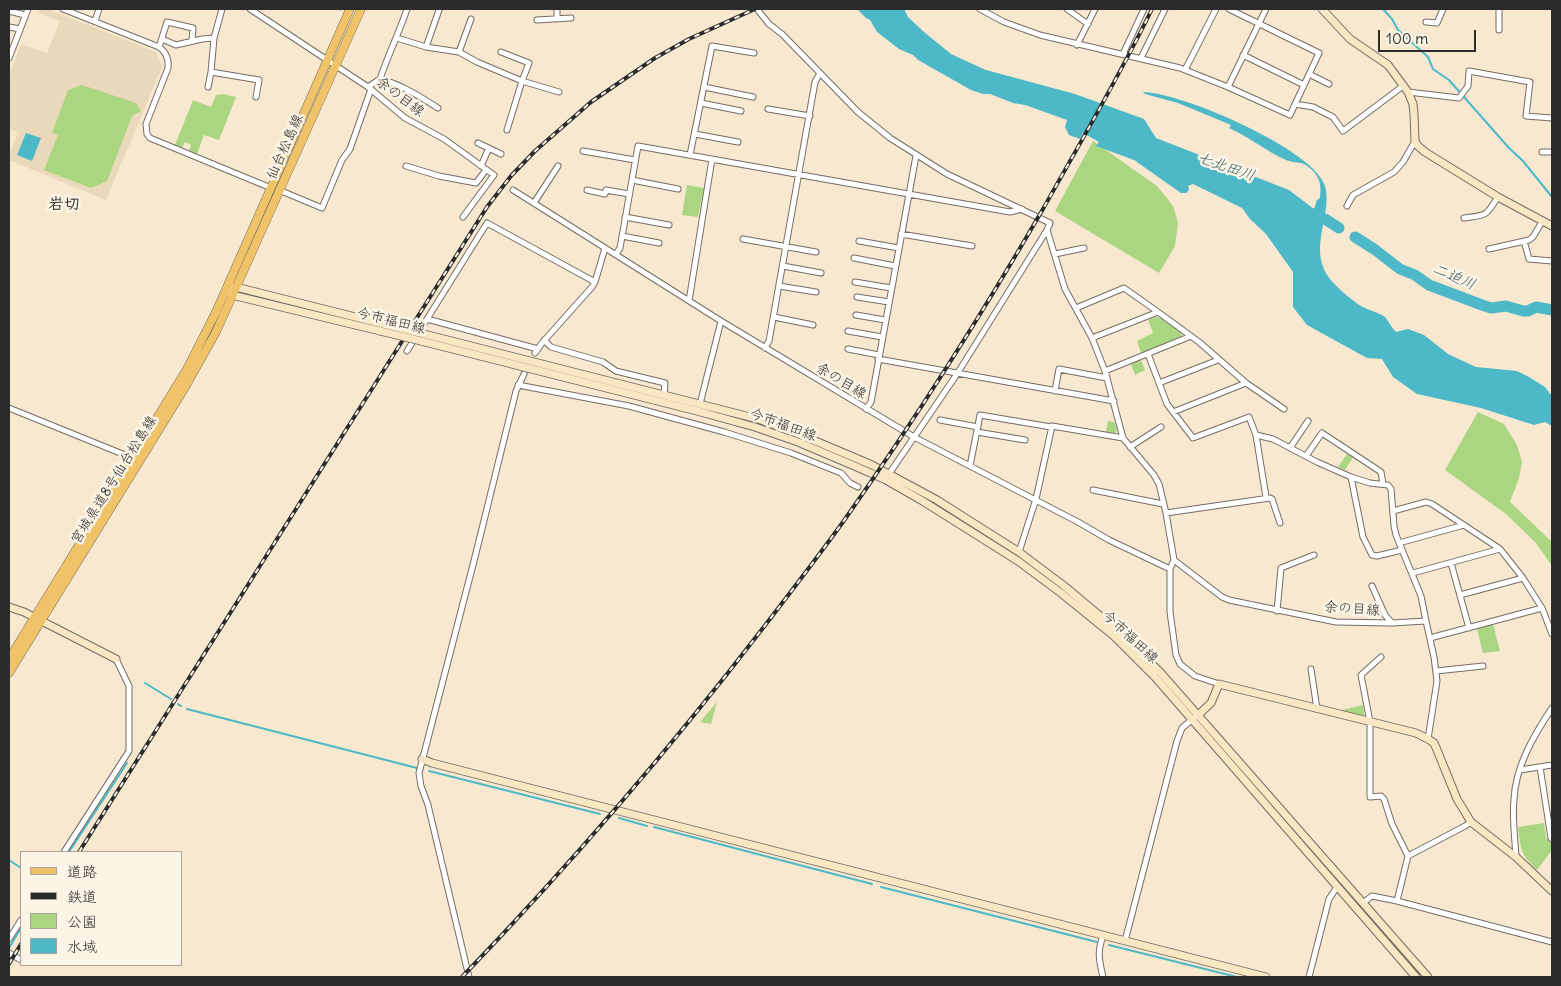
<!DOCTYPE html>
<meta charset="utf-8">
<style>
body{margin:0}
#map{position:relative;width:1561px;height:986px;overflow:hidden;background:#f8e8d0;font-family:Delius,"Klee One",sans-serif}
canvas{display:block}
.frame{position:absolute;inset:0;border:10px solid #2b2b2b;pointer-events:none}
.legend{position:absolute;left:20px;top:851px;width:162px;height:115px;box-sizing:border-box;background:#fcf5e5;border:1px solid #a8a49b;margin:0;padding:6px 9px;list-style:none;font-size:15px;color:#2b2b2b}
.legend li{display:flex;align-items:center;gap:10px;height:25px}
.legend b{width:25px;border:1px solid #a8a49b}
.scale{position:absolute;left:1378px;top:30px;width:98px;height:22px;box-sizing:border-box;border:2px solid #2b2b2b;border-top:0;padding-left:6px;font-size:15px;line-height:18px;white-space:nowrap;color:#2b2b2b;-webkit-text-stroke:4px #fcf5e5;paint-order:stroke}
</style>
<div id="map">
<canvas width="1561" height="986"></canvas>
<div class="frame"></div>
<ul class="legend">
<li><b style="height:6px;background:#f0c369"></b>道路</li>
<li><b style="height:6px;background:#2b2b2b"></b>鉄道</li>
<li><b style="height:14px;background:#aad581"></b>公園</li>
<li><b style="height:14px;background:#4cb8c8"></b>水域</li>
</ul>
<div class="scale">100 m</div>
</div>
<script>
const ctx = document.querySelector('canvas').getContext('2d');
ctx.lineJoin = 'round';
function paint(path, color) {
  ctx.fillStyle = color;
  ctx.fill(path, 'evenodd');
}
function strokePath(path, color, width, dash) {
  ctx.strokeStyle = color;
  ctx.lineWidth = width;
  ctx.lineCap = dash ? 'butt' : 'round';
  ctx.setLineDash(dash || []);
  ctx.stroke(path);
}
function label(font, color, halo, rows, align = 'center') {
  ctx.font = font + ' Delius,"Klee One",sans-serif';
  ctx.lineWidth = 5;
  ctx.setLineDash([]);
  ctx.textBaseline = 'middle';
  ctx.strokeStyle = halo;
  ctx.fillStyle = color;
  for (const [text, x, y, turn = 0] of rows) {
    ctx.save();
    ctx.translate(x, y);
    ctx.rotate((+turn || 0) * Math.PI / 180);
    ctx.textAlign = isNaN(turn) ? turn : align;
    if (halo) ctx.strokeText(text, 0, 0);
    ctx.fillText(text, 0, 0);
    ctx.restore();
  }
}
const built = new Path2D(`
 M43,9H48L156,52L162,67L106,200L9,160V155L18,132L9,128V75L21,44L47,53L60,21L36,12Z`);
const green = new Path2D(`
 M82,85L136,103L141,111L132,116L107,181L91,188L44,170L58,135L52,133L68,90Z
 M223,94L236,97L219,140L204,135L197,154L189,150L191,145L185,142L182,148L175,145L193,100L211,107L216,95Z
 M1093,141L1157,186L1173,206L1178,223L1175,246L1159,273L1055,211Z
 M687,185L704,188L698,217L682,215Z
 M1156,317C1166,317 1174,326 1181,332L1182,336L1141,353L1137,341L1153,333L1148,320Z
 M1141,360L1145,370L1135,375L1131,364Z
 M1478,412L1504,424L1517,445L1522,462L1519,478L1510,502L1552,542V566L1536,543L1506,514L1445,470Z
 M1108,421L1114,422L1117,430L1115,433L1106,432Z
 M1347,454L1353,457L1345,470L1338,467Z
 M1493,624L1500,651L1483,653L1477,629Z
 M717,702L711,724L700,722Z
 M1363,705L1364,719L1334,712Z
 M1544,823L1546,838L1552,844V850L1537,870C1520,854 1521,850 1518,827Z`);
const water = new Path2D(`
 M857,9H904L908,17L924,32L951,54L986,70L1075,94L1144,119L1156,138L1289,190L1314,209L1317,200L1320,198C1321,187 1321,181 1314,172C1302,159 1299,165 1286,160C1266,151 1249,137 1229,128L1231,125L1178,103L1145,94L1143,92C1180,92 1314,149 1325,186C1332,213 1312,242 1324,269C1329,282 1349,298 1361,306C1368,310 1378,312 1385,317C1388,320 1391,327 1396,332L1408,329L1424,335L1448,354L1476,367L1517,371L1529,377L1545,387L1552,396V426L1545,422L1534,425L1481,408L1417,394L1393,377L1382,359L1367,358L1307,325L1293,307V272L1266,234L1250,219L1242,208L1193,184L1188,186L1189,190L1186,193H1181L1134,160L1096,146L1099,142L1083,133L1080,139L1069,135L1065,127L1067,120L1025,105L1013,103L990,94H983L971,90L918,60L913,55L899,49L877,32L870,20L866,18Z
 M26,133L41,138L32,161L17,155Z`);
const stream = new Path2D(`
 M1383,9L1392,19L1398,30L1428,57L1433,69L1449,80L1509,148L1523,161L1552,197
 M145,683L171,699
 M178,704L181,706
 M187,709L417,768
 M429,771L600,814
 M619,818L647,826
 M654,827L872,884
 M69,852L127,763
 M9,860L21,868
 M881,887L1097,942
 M1109,945L1237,977
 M9,948L21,928`);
const river = new Path2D(`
 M1310,213L1325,219L1339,228
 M1355,237L1374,249L1400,269L1415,275L1429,285L1482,305L1491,308L1506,306L1523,311H1528L1536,307L1552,310`);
const street = new Path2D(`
 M63,9L159,47C166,52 169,59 168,68L146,124L147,134L150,138L271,188
 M250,9L368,87L405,118L444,139L494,175L463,217
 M557,9V19
 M757,9L769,24L782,34L858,112L890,138L947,174L1050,223L1047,230L1065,289L1092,338L1105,371L1123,438L1154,475L1159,484L1166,513L1174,560L1170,569V612L1176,655L1180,664L1195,676L1219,684
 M980,9L1004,22L1040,35L1180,68L1228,87L1290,115L1319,53L1229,9
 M1067,9L1088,24
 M1499,9V30
 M9,11L25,15
 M537,20L571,18
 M95,21L99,9
 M1426,22L1437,23L1443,9
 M9,27L20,29
 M397,38L426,47L459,52L477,62L522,81L559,92
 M162,39L176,45L202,39L214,38
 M1077,45L1095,9
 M159,47L167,22L193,28L192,41
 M426,47L439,10
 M459,52L471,19
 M501,52L529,63L522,81L507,130
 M1123,54L1144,9
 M1243,55L1304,85
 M9,58L28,9
 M1141,58L1165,9
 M1185,70L1216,9
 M211,72L259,80L256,97
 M1309,74L1329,84
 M380,79C402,85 419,96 438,108
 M208,87L211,72L214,38L222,9
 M368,87L380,79C388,55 399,33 407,9
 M704,87L753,97
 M1228,87L1266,9
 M1408,92L1459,98L1468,86L1469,71L1530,82L1526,116L1552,118
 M701,103L741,111
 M1295,104L1313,107L1333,117L1343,131L1403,86
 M768,109L810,116
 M695,134L738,142
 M478,143L501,154
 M583,151L635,160
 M1542,152H1552
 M690,155L712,46L754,53
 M406,166L439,176L476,183L486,170
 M481,166L489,148
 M632,180L678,189
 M279,190L322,208L342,160L350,149L371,89
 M513,190L721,321L914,437L1078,522L1109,540L1170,569
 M587,190L605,194L606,190L629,194
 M534,203L558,166
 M1347,206L1353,195L1394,172L1403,162L1415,141
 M625,217L669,225
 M1464,218C1487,215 1485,217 1498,197
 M901,234L972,246
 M622,236L659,243
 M743,239L816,252
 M859,241L899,248
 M1524,241L1529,259L1552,261
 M1489,249L1529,240L1533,237L1543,220
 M616,254L620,248L638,146L1010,212L1022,209
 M1055,254L1084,248
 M854,258L895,266
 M783,266L821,273
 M855,282L891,288
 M779,286L816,292
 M857,297L889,302
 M689,301L712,159
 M1076,308L1124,288L1158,312
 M856,315L885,320
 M774,317L813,325
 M427,319L538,349
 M848,331L882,337
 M1092,338L1158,312L1199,342L1246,383L1284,409
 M544,340L551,347L603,362L616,371L665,383L664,395
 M765,348L769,341L815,82L820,73
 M848,349L879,355
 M407,351L487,223L595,282
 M535,353L542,343L592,287L595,282L605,248
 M1148,354L1167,404L1193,438L1249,417L1256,435L1273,439L1317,462L1351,477L1363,537L1372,555L1377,556L1402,550
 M878,359L1114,401
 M1105,371L1191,336
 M1159,383L1218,360
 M518,385L629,406L724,432L791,453L841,473L850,483L858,487
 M1055,391L1059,369L1107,378
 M700,404L721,321
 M9,408L135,459
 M866,409L871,402L916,156
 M1173,412L1246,383
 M940,420L978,427
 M977,432L1025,440
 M1256,435L1266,497
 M1130,447L1161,427
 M1290,448L1308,421
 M1306,456L1322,433L1381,472L1383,484
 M970,466L980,415L1051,427
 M889,474L957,374L1047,230
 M1351,477L1370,483L1388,485L1391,489L1394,526L1396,535L1421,596L1426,621
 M1093,490L1163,504
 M1393,511L1426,502L1432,504L1500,549L1523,578L1542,608L1552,634
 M1166,513L1270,498L1272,499L1280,523
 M1399,543L1464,525
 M1019,552L1036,499L1052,426L1123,438
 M1174,560L1222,597L1229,600L1336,622L1392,623L1426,621L1434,657L1437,681L1428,739
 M1451,563L1469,628
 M1413,573L1500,549
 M1372,586L1385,615L1392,623
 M1460,595L1523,578
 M1277,611L1281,568L1314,555
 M1430,638L1542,608
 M1381,657L1361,675L1370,722V797L1381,796L1384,799L1392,824L1408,856L1465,826L1471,822
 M1311,669L1317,709
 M1436,671L1483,666
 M1540,767L1551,838L1552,839
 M1520,770L1552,765
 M64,852L129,751V686L116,659
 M1516,857C1515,838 1512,818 1514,800C1515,767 1534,735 1552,708
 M1397,901L1408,856
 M1363,903L1372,896L1397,901L1552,942
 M1103,936C1097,952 1099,960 1103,977
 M9,939L21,920
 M1125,941L1177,741L1182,728L1195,717
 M9,953L21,960
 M469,977L428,805L421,786L419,773L474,561L516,391L524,374
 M1309,977L1329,899L1337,887`);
const secondary = new Path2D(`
 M1322,9L1350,39L1388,65L1408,92L1413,104L1414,114L1415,141L1418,146L1425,152L1498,197L1552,226
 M227,289L236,287L383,324
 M230,293L232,295L380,331
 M424,334L758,419L801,435L872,465L937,500L1019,552L1063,585L1118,631L1160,672L1428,977
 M421,341L697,411L755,427L798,442L857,467L886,480L921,500L1018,561L1061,593L1114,636L1155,677L1416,977
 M9,607L24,612L116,659
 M1198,715L1211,703L1219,684L1416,733L1428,739L1434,743L1437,750L1457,799L1471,822L1516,857L1552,891
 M422,759L432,763L1266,977`);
const primary = new Path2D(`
 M9,659L187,369L216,312L350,9
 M9,673L184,389L216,332L361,9`);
const rail = new Path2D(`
 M79,852L487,207L511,176L535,151L591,102L655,58L689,39L755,9
 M9,964L21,944
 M462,977C569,866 669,750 763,628C790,593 817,558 843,522C914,421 981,316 1043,209C1080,143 1119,77 1152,9`);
const secondaryBridge = new Path2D(`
 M383,324L424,334
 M380,331L421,341`);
const streetNames = [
 ["余の目線",400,97,37],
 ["仙台松島線",285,147,-66],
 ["今市福田線",391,321,14],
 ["余の目線",841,381,31],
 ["今市福田線",783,425,20],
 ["宮城県道8号仙台松島線",114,480,-58],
 ["余の目線",1352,609,4],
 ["今市福田線",1130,637,43]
];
const waterNames = [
 ["七北田川",1226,167,19],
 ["二迫川",1454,277,23]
];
const quarterNames = [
 ["岩切",64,204]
];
paint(built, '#ead8ba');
paint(green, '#aad581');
paint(water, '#4cb8c8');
strokePath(stream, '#4cb8c8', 2);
strokePath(river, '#4cb8c8', 11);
strokePath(street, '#736d65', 7);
strokePath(secondary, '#736d65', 9);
strokePath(primary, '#736d65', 9);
strokePath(street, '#fff', 5);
strokePath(secondary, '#f9e7c3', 7);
strokePath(primary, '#f0c369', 8);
strokePath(rail, '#2b2b2b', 4);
strokePath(rail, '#fcf5e5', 2, [5.5]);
strokePath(secondaryBridge, '#736d65', 9, []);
strokePath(secondaryBridge, '#f9e7c3', 7);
label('14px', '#2b2b2b', '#fcf5e5', streetNames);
label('italic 15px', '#375c62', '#fcf5e5', waterNames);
label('bold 16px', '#2b2b2b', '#fcf5e5', quarterNames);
</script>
